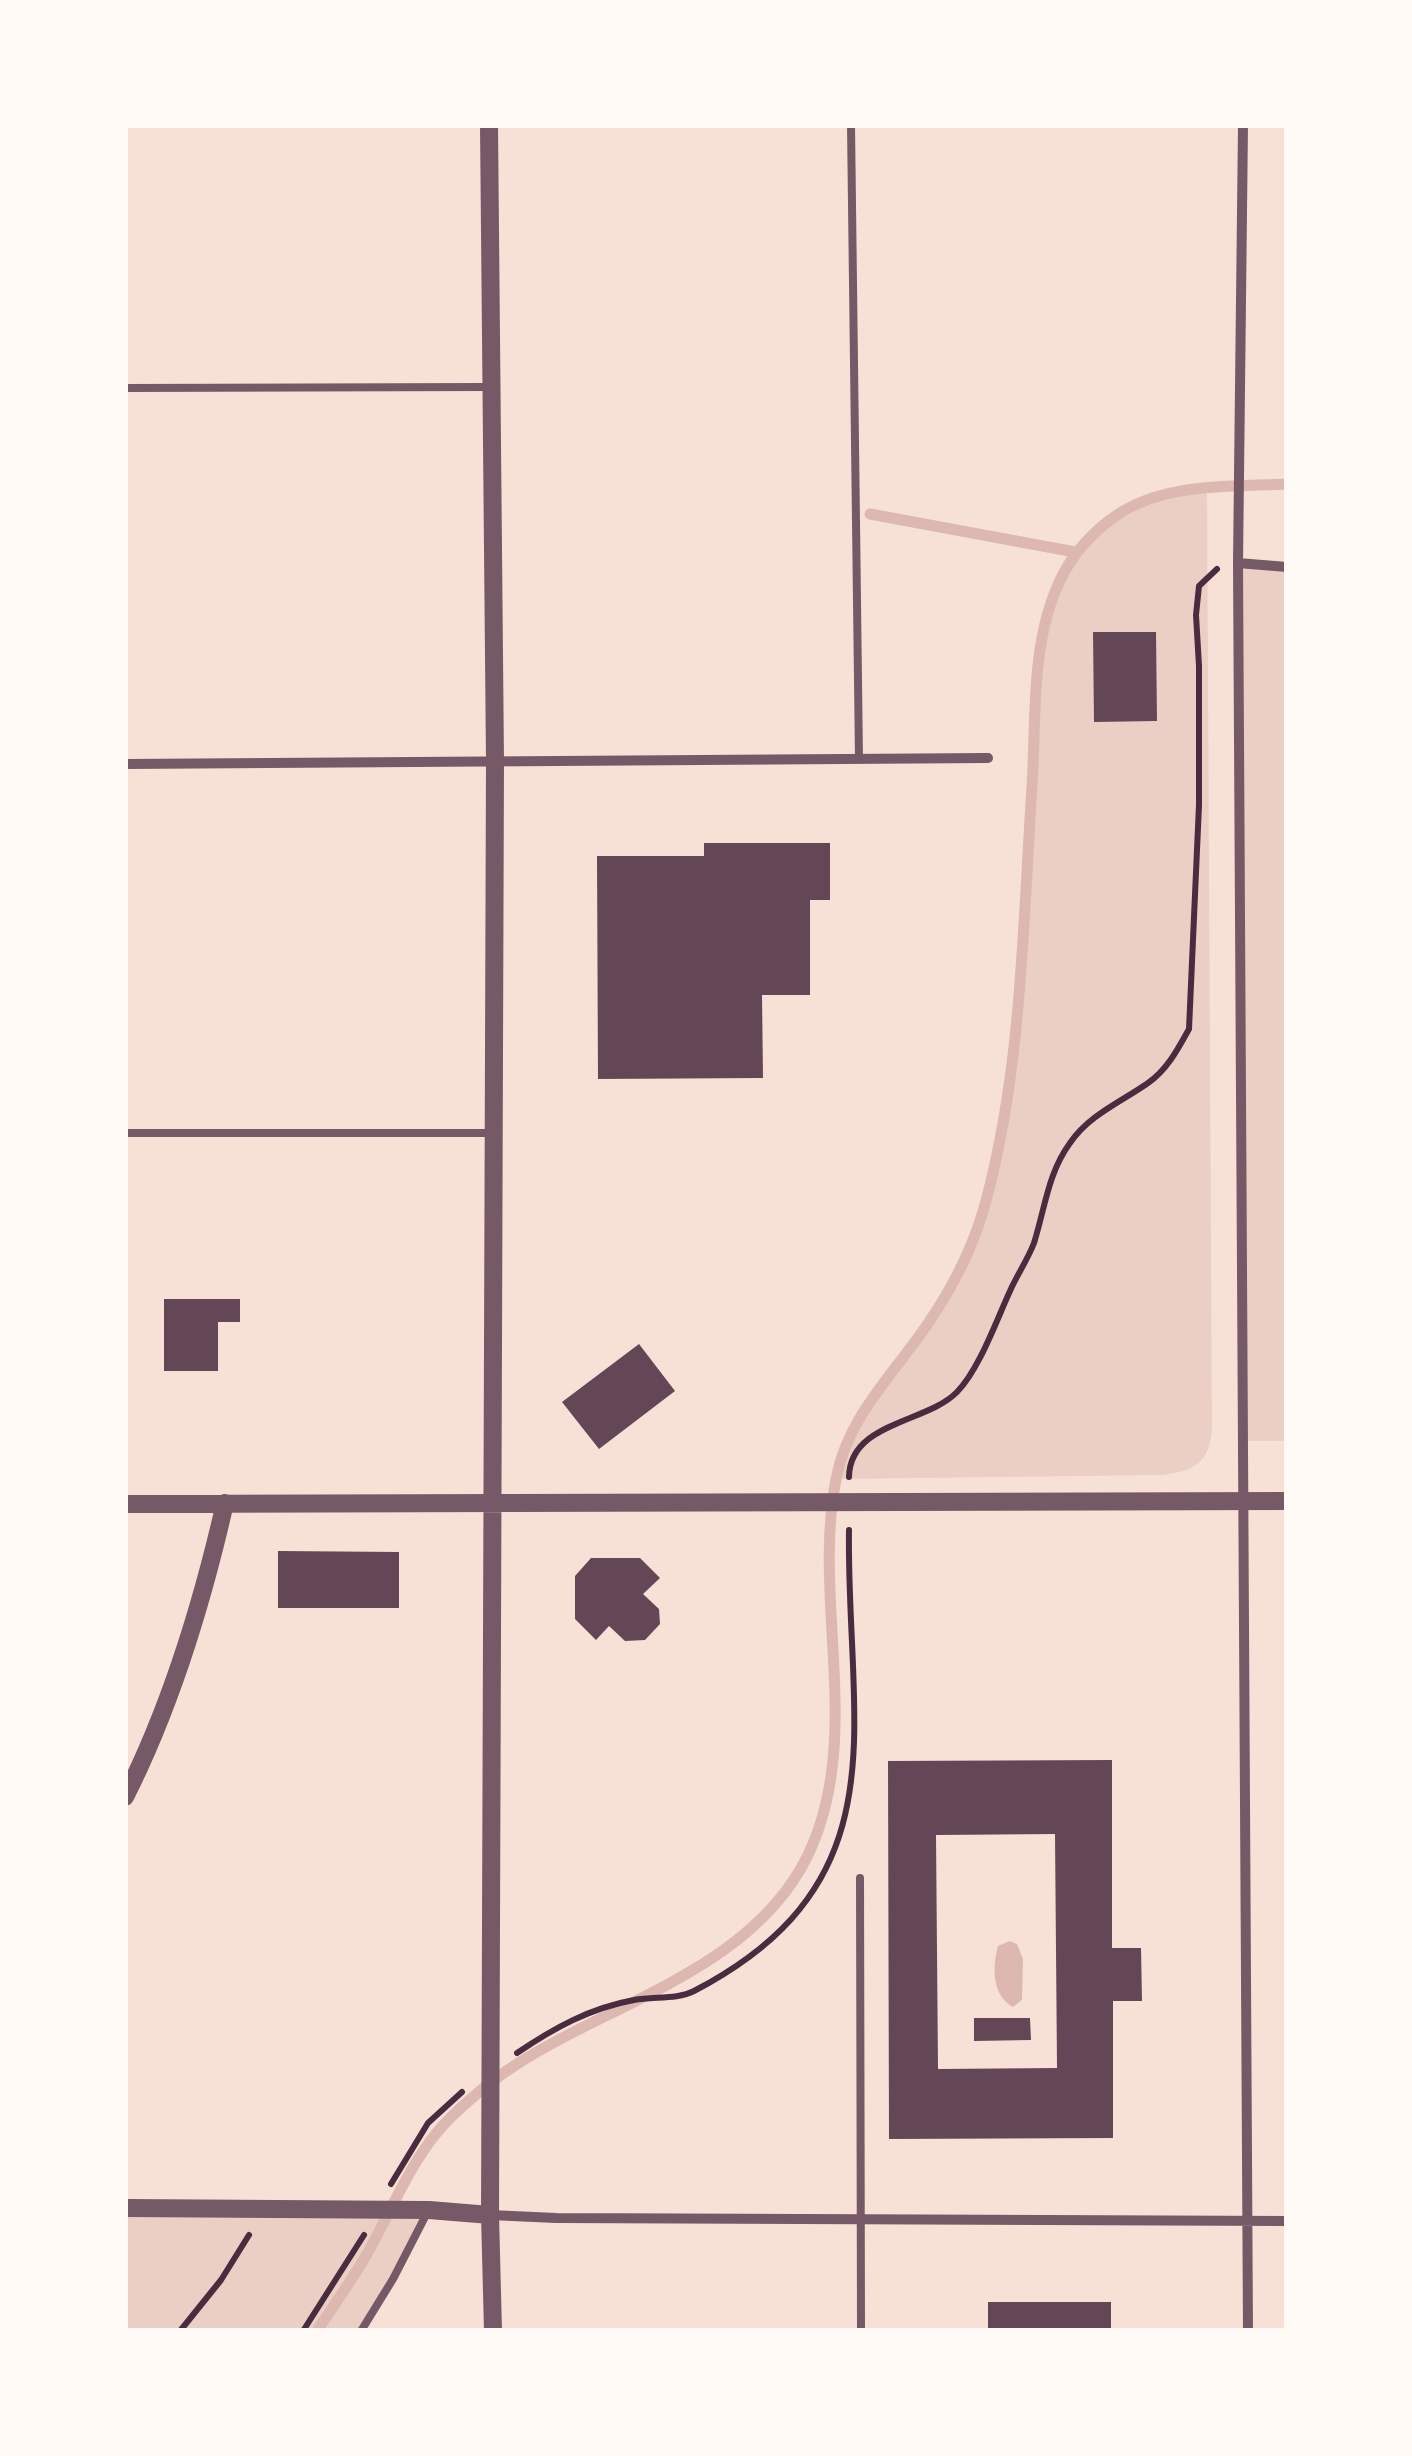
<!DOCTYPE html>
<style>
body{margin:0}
#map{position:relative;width:1412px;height:2456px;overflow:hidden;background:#f7e1d7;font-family:Commissioner,sans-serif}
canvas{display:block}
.frame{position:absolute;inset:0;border:128px solid #fffaf5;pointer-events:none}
</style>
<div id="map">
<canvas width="1412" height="2456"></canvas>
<div class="frame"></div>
</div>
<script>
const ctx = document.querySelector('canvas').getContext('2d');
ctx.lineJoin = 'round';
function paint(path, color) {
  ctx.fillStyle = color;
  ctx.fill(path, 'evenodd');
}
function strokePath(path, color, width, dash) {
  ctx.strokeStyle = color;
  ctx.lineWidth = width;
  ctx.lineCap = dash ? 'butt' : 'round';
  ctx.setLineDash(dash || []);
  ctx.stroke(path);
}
const green = new Path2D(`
 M1194,488H1207L1212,1430C1209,1463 1194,1471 1162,1475L836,1479C865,1377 952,1318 982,1216C1000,1158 1009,1097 1016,1037C1025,952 1027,865 1032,779C1037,711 1032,607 1076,551C1107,513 1148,499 1194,488Z
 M1238,563L1287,567V1441H1245Z
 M125,2208L429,2210L361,2331H125Z`);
const water = new Path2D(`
 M1010,1941L1017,1944L1023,1959L1022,2000L1013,2007C992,1996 992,1967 998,1946Z`);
const stream = new Path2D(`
 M870,514L1075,552
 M317,2331C334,2305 352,2280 367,2254C393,2208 413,2154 451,2117C470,2099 492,2080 514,2066C612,2002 753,1969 808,1855C864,1738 812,1601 836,1479C848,1415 895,1373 929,1322C954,1285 976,1241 987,1197C1022,1064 1023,923 1032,786C1036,724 1031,651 1055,592C1066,563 1085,539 1110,520C1159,482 1228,487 1287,484`);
const building = new Path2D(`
 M1093,632H1156L1157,721L1094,722Z
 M704,843H830V900H810V995H762L763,1078L598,1079L597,856H704Z
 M164,1299H240V1322H218V1371H164Z
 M639,1344L675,1391L599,1449L562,1402Z
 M278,1551L399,1552V1608H278Z
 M591,1558H640L660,1578L643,1594L659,1609L660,1624L645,1640L625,1641L609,1626L596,1640L575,1619V1576Z
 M1112,1760V1948H1141L1142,2001H1113V2138L889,2139L888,1761ZM1055,1834L1057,2068L938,2069L936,1835Z
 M974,2018H1030L1031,2040L974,2041Z
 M988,2302H1111V2331H988Z`);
const path = new Path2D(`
 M849,1477C850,1422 927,1423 957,1392C979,1370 997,1319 1010,1291C1017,1275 1028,1259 1034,1243C1045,1208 1048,1173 1070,1143C1089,1115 1121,1102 1148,1083C1167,1070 1178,1049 1189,1029L1199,805V666L1196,615L1199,586L1217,569
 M517,2053C554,2028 590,2008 634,2000C653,1996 677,2000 694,1991C905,1881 846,1724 849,1530
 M391,2184L428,2123L462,2092
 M180,2331L221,2280L249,2235
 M303,2331L364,2235`);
const service = new Path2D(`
 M851,125L859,759
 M125,388L491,387
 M125,1133H495
 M860,1878L861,2331
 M361,2331L393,2279L427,2213`);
const minor = new Path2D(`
 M1243,125L1238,563L1248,2331
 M1238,563L1287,567
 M125,764L988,758
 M490,2215L556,2218L1287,2221`);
const tertiary = new Path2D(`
 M489,125L495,761L490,2215L493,2331
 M125,1504L1287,1501
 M125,1797C172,1704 202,1604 225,1503
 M125,2208L429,2210L490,2215`);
paint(green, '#ebcfc5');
paint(water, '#dcb8b0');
strokePath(stream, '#dcb8b0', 11);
paint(building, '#644757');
strokePath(path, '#4a2c40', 6);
strokePath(service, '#755966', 8);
strokePath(minor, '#755966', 10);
strokePath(tertiary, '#755966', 18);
</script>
